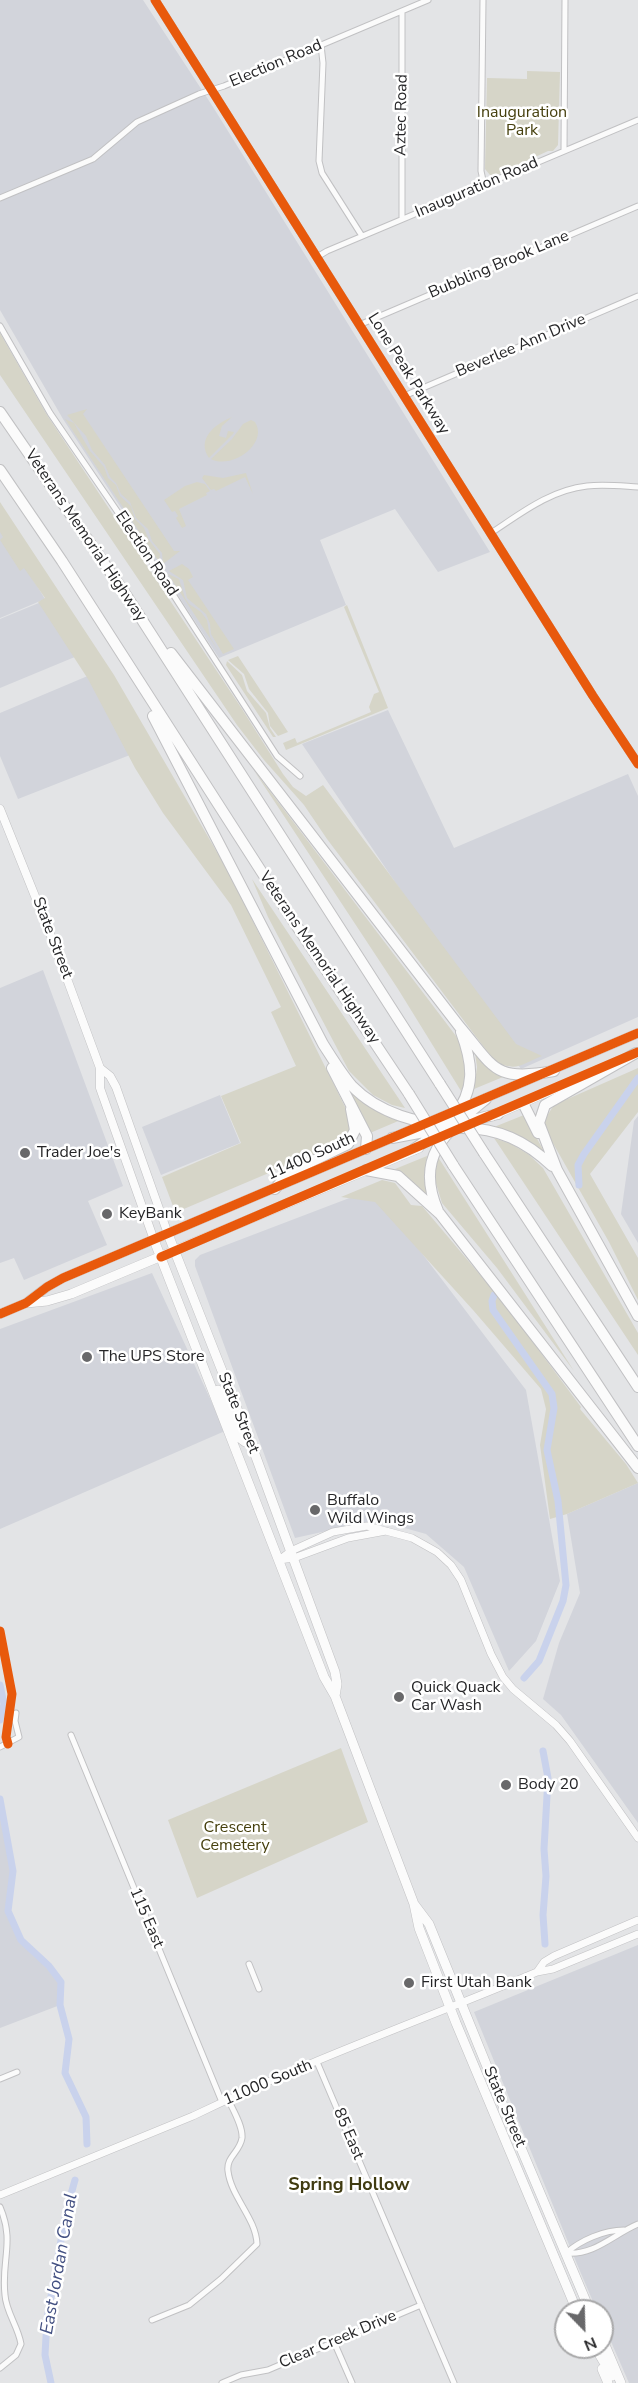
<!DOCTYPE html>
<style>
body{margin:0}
#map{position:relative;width:638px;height:2383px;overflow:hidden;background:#e3e4e6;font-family:"Nunito Sans",sans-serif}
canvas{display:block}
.north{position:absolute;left:554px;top:2299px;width:60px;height:60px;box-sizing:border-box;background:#fff;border:2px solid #a8a8a9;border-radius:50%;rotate:157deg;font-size:16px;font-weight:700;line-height:24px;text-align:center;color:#262628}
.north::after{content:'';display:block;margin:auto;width:21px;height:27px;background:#68686a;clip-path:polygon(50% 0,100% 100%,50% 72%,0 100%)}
</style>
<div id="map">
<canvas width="638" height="2383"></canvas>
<div class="north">N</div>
</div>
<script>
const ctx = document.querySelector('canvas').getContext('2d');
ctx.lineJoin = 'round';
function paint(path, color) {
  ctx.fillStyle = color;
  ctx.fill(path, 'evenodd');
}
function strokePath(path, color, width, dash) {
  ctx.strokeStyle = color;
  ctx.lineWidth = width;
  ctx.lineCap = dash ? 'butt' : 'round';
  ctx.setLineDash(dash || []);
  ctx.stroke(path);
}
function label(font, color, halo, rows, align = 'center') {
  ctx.font = font + ' "Nunito Sans",sans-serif';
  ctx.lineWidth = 5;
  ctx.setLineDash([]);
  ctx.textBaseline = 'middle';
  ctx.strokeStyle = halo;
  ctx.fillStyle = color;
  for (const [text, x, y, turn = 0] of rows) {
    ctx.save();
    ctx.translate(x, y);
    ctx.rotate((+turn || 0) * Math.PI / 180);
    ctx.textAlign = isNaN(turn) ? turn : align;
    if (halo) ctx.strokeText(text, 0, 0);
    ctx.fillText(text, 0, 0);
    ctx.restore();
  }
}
const built = new Path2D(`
 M0,0H143L213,107L490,552L438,572L395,509L320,540L346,605L219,658L63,419L0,310Z
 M0,525L45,599L0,618Z
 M46,600L82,654L0,688V619Z
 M90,675L135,753L18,799L0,756V713Z
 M388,710L454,848L628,774L638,796V1017L521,1069L302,744Z
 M43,970L123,1186L88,1201L107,1245L24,1280L14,1258L0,1263V988Z
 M220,1095L240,1143L161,1175L142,1127Z
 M638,1116V1243L621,1214L634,1121Z
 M373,1189L526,1390L560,1581L536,1641L509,1671L464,1567L426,1534L376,1520L295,1538L195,1266V1260L200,1255Z
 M152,1273L225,1431L0,1529V1329Z
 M638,1483V1823L561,1715L543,1699L559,1643L580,1593L567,1514Z
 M0,1799L13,1871L8,1911L21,1940L49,1966L61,1982L60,2005L0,2028Z
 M638,1945V2383H629L602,2321V2311H597L577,2264L474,2012Z`);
const green = new Path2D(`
 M527,71L560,72L558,145L553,151H548L499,174L490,175L485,169L487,78L527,79Z
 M0,333L47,415L242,709L283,774L293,787L306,796L323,785L516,1044L542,1056C521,1064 518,1072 495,1062L327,839L304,805L264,760L237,725L0,375Z
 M87,409L83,414L174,551H180L163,564L162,553L152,541L148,529L136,518L130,502L121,494L116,483L110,477L105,465L92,450L86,436L67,415Z
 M232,417L222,426L219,436L226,438L228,431L234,432L233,434L209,458C196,439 215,424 232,417Z
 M65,419L74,423L90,451L104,467L108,478L116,485L120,496L131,506L135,519L144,528L149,540L160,554L159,562Z
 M251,420L255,422C269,444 231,470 211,459L232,439L243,424Z
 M246,473L253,494L245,477L216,491L214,489L211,490L202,478L204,475L223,478Z
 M197,482L205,484L210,491L206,493L207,495L179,509L186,526L182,528L176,518L178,516L175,511L172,512L164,500L185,486Z
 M0,502L114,675L228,871L350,1117V1135L342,1142L179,1211L173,1206L162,1177L241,1143L221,1096L296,1066L271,1012L281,1007L231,905L163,813L135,768L88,679L38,602L45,598L24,568L20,571L0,540L3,537L0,532Z
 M182,564L189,569L193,577L188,580L234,649L223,654L211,634L210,624L206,614L187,598L183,580L169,571Z
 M168,574L179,579L185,598L189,604L201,612L207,620L210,637L221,655Z
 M347,605L388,708L286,750L283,743L295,738L297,743L371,712L369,707L374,694L379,692L344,607Z
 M238,656L288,732L278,736L270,726L268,713L249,689L244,674L228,660Z
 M227,661L242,675L247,691L266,713L270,728L276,737H273L226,665Z
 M253,769L456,1036C466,1053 470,1073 461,1091L398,989Z
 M252,879L405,1108L392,1105L373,1095L349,1071L268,917Z
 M475,1053L493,1071L503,1077L474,1089L477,1067Z
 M638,1068V1112L590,1174L638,1258V1300L609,1242L550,1138L543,1122L554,1105Z
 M348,1088L403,1119L370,1133Z
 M524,1115L546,1155L521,1137L494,1127Z
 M494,1138L511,1144L528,1154L543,1168L638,1333V1355Z
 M427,1156L424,1178L429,1200L400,1172L395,1169Z
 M438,1157L574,1371L497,1268L442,1203L434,1177Z
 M382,1180L395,1183L411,1205L422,1206L503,1302L581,1407L580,1409L626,1464L638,1483L567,1514L550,1519L540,1445L546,1409L541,1389L473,1310L375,1202L341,1197Z
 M341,1748L368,1822L197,1898L168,1820Z`);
const canal = new Path2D(`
 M579,1185L578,1165L584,1154L638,1078
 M494,1295L492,1301L493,1310L552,1394L554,1408L547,1450L558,1501L566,1585L563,1601L539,1661L524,1678
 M0,1685L4,1704L0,1720
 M543,1751L548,1778L544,1849L546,1876L543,1915L545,1944
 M0,1799L13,1871L8,1911L21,1940L49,1966L61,1982L60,2005L69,2039L65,2073L86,2117L87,2144
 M51,2383L45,2355L47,2319L66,2212L75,2180`);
const minor = new Path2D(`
 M483,0L481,171L484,185
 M402,11V219
 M321,45L323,63L319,161L322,173L362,236
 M564,151L565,0
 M0,198L93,159L137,122L199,94L224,86L428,0
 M317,257L327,251L638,120
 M359,325L638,206
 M0,326L50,413L158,571L277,756L300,776
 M404,396L638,296
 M491,533C520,514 550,490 587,486C604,484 621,486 638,487
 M71,1735L222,2102
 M0,1747L19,1737L15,1721L16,1713
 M249,1964L259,1989
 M317,2062L454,2383
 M0,2079L17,2072
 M0,2207C15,2242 1,2260 5,2295C6,2312 18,2326 21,2344L16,2355L0,2368
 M566,2253C594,2256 614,2234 638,2224
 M566,2253C581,2240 604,2230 624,2230
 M152,2320L189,2305L221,2279L257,2244C256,2218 231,2197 228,2171C226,2157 240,2152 242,2138C243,2126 233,2110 228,2099
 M334,2342L352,2383
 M222,2383L241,2375L268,2370L421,2305`);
const tertiary = new Path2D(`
 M279,1560L291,1551L333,1532L367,1526L412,1538L437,1552L451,1565L461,1580L491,1654L503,1677L513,1689L556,1725L570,1741L638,1838
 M279,1560L294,1558L348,1538L386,1531
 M537,1972L544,1962L554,1956L638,1920
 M0,2195L193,2116C305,2062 422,2020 537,1972L553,1969L638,1934`);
const secondary = new Path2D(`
 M155,0L593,696L638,764
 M0,809L53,941L100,1068V1088L154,1240
 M100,1068L110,1076L116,1087L168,1234`);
const primary = new Path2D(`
 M492,1116L598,1070
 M168,1234L256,1457L335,1672L337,1684L335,1696
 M154,1240L324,1677L335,1696L414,1904L419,1928L456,2023L577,2311
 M26,1303L47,1301L71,1294L419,1148
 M0,1314L26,1303L47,1287L63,1278L638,1033
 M218,1390L241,1439L245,1442H250
 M414,1904L429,1924L499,2096L590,2311
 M602,2338L621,2383
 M595,2347L612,2376
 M602,2369L608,2383`);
const motorway = new Path2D(`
 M0,412L128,598L440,1084
 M0,470L62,561L288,913L409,1094
 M171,653L459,1026C495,1068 493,1082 554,1071
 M153,716L323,1044C332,1058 341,1073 352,1086C377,1112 421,1127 457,1123C471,1121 484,1117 498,1114
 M636,1053L545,1105L539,1123L557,1170L638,1316
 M332,1068L367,1136L366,1149
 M523,1103L538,1133
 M453,1118C476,1089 473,1064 461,1032
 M462,1128C498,1128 526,1141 552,1166
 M392,1138L440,1129
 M414,1149L440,1131
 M484,1153L638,1387
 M453,1165L638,1446
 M366,1170L398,1176L440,1214L638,1468
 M275,1189L283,1179L296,1169L348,1144L355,1130L351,1109
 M438,1211C414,1156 446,1132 486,1099`);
const motorwayBridge = new Path2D(`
 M440,1084L484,1153
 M409,1094L453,1165`);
const cycleway = new Path2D(`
 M155,0L593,696L638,764
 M161,1257L638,1052
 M0,1314L26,1303L47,1287L63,1278L638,1033
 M0,1631L12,1694L6,1737L8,1744`);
const markers = [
 [25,1153,6,"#68686a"],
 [107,1214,6,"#68686a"],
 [87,1357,6,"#68686a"],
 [315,1510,6,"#68686a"],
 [399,1697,6,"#68686a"],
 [506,1785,6,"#68686a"],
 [409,1983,6,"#68686a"]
];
const streetNames = [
 ["Election Road",276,64,-23],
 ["Aztec Road",402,115,-89],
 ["Inauguration Road",477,188,-23],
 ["Bubbling Brook Lane",499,265,-23],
 ["Beverlee Ann Drive",521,346,-23],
 ["Lone Peak Parkway",408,374,58],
 ["Veterans Memorial Highway",85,536,56],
 ["Election Road",146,554,56],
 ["State Street",52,938,69],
 ["Veterans Memorial Highway",319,958,56],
 ["11400 South",311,1157,-24],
 ["State Street",238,1413,68],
 ["115 East",146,1918,67],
 ["11000 South",268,2083,-23],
 ["State Street",504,2107,67],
 ["85 East",348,2134,67],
 ["Clear Creek Drive",338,2340,-23]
];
const parkNames = [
 ["Inauguration",522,113],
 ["Park",522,131],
 ["Crescent",235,1828],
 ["Cemetery",235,1846]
];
const poiNames = [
 ["Trader Joe's",37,1153],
 ["KeyBank",119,1214],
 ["The UPS Store",99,1357],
 ["Buffalo",327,1501],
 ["Wild Wings",327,1519],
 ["Quick Quack",411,1688],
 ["Car Wash",411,1706],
 ["Body 20",518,1785],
 ["First Utah Bank",421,1983]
];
const neighbourhoodNames = [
 ["Spring Hollow",349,2186]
];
const waterNames = [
 ["East Jordan Canal",60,2264,-80]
];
paint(built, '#d2d4db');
paint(green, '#d6d5c8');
strokePath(canal, '#c9d2ec', 7);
strokePath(minor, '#c1c1c3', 7);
strokePath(tertiary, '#c1c1c3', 8);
strokePath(secondary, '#c1c1c3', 9);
strokePath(primary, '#c1c1c3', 10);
strokePath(motorway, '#c1c1c3', 12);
strokePath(minor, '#fbfbfb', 5);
strokePath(tertiary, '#fbfbfb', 7);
strokePath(secondary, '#fbfbfb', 8);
strokePath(primary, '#fbfbfb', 9);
strokePath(motorway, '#fbfbfb', 10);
strokePath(motorwayBridge, '#c1c1c3', 12, []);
strokePath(motorwayBridge, '#fbfbfb', 10);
strokePath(cycleway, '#e8590c', 9);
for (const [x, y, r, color] of markers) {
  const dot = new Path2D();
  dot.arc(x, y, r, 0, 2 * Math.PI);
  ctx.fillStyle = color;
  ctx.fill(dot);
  strokePath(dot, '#fff', 2);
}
label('16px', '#262628', '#fff', streetNames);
label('16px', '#46400e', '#fff', parkNames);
label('16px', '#262628', '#fff', poiNames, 'left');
label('bold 18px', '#403b11', '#fff', neighbourhoodNames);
label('italic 18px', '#435082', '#fff', waterNames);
</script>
